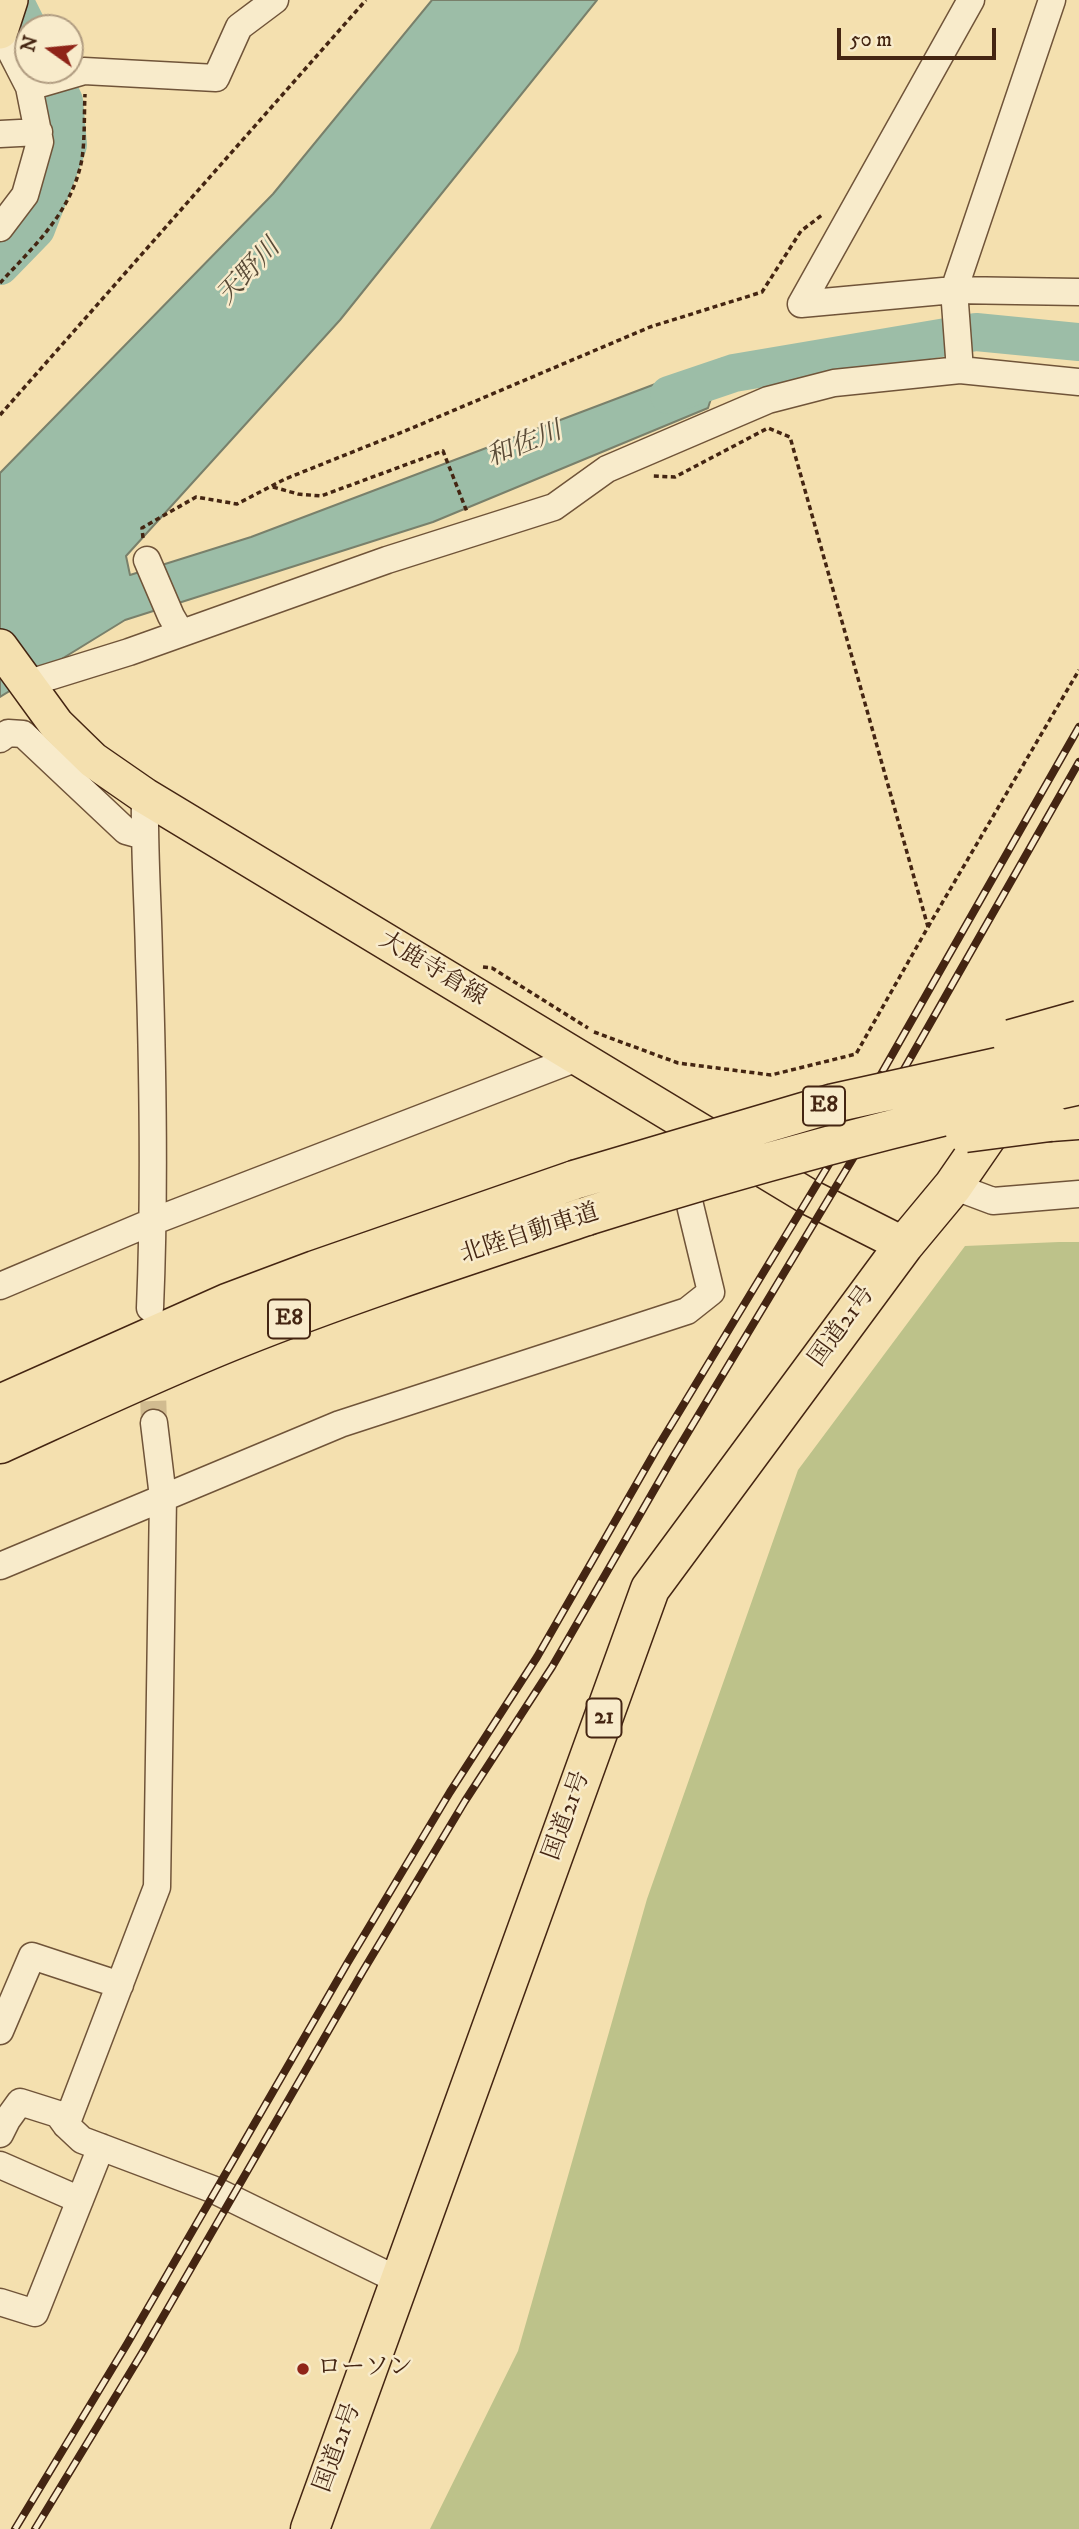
<!DOCTYPE html>
<meta charset="utf-8">
<style>
body{margin:0}
#map{position:relative;width:1079px;height:2529px;overflow:hidden;background:#f4e0af;font-family:"IM FELL DW Pica",serif}
canvas{display:block}
.north{position:absolute;left:14px;top:14px;width:70px;height:70px;box-sizing:border-box;background:#f8ebcb;border:2px solid #b09c81;border-radius:50%;rotate:285deg;font-size:19px;font-weight:700;line-height:28px;text-align:center;color:#442512}
.north::after{content:'';display:block;margin:auto;width:24px;height:32px;background:#8f2418;clip-path:polygon(50% 0,100% 100%,50% 72%,0 100%)}
.scale{position:absolute;left:837px;top:28px;width:159px;height:32px;box-sizing:border-box;border:4px solid #442512;border-top:0;padding-left:9px;font-size:21px;line-height:24px;white-space:nowrap;color:#442512;-webkit-text-stroke:5px #f8ebcb;paint-order:stroke}
</style>
<div id="map">
<canvas width="1079" height="2529"></canvas>
<div class="north">N</div>
<div class="scale">50 m</div>
</div>
<script>
const ctx = document.querySelector('canvas').getContext('2d');
ctx.lineJoin = 'round';
function paint(path, color) {
  ctx.fillStyle = color;
  ctx.fill(path, 'evenodd');
}
function strokePath(path, color, width, dash) {
  ctx.strokeStyle = color;
  ctx.lineWidth = width;
  ctx.lineCap = dash ? 'butt' : 'round';
  ctx.setLineDash(dash || []);
  ctx.stroke(path);
}
function label(font, color, halo, rows, align = 'center') {
  ctx.font = font + ' "IM FELL DW Pica","Noto Serif JP",serif';
  ctx.lineWidth = 5;
  ctx.setLineDash([]);
  ctx.textBaseline = 'middle';
  ctx.strokeStyle = halo;
  ctx.fillStyle = color;
  for (const [text, x, y, turn = 0] of rows) {
    ctx.save();
    ctx.translate(x, y);
    ctx.rotate((+turn || 0) * Math.PI / 180);
    ctx.textAlign = isNaN(turn) ? turn : align;
    if (halo) ctx.strokeText(text, 0, 0);
    ctx.fillText(text, 0, 0);
    ctx.restore();
  }
}
const green = new Path2D(`
 M1059,1242H1079V2529H430L518,2351L647,1899L798,1470L965,1246Z`);
const water = new Path2D(`
 M432,0H597L340,320L126,556L130,575L251,537L724,358L708,408L433,522L125,620L0,697V473L273,194Z`);
const river = new Path2D(`
 M14,0L28,28
 M0,266L36,229L68,145L64,101L49,70
 M669,395L734,373L976,332L1079,342`);
const minorTunnel = new Path2D(`
 M152,1362L154,1423`);
const path = new Path2D(`
 M0,283C34,246 72,212 82,159C85,138 84,115 85,94
 M0,415L366,0
 M273,487L298,494L321,496L443,451L467,512
 M143,538L142,528L196,497L237,504L285,479L405,431L650,327L762,292L801,231L822,215
 M928,927L1079,670
 M483,967L492,968L588,1028
 M594,1032L678,1063L771,1075L856,1054L928,927L790,437L768,428L675,477L653,476`);
const minor = new Path2D(`
 M0,43L10,50L29,87L40,142L25,195L0,228
 M29,87L84,71L216,78L239,27L275,0
 M0,134L39,132
 M801,304L971,0
 M801,304L954,290L1079,292
 M960,370L954,290L1052,0
 M147,560L171,616L181,633
 M26,684L129,652L387,560L554,507L607,469L768,400L834,383L960,370L1079,382
 M0,739L8,733L23,734L126,831L144,836
 M145,796C144,850 148,903 149,956C153,1073 155,1191 150,1308
 M953,1186L993,1201L1079,1194
 M0,1286L154,1221L577,1058
 M0,1566L340,1424L687,1311L711,1292L682,1172
 M0,2031L32,1956L120,1985
 M66,2125L157,1887L163,1497L154,1423
 M0,2134L7,2120L20,2102L58,2114L66,2125L82,2140L212,2189L400,2281
 M0,2165L80,2200
 M0,2302L35,2313L101,2147`);
const major = new Path2D(`
 M0,31L10,0
 M0,647L56,724L93,760L145,796L809,1197L904,1245`);
const highway = new Path2D(`
 M1050,1122L1079,1120
 M0,1404L227,1303L315,1270L574,1180
 M0,1444C79,1408 157,1371 237,1339C352,1293 470,1255 587,1216
 M310,2529L650,1589L904,1245L953,1186L1006,1109`);
const rail = new Path2D(`
 M15,2529L127,2344L348,1962L450,1792L537,1657L656,1450L843,1141L1079,727
 M35,2529L142,2353L363,1971L465,1801L552,1667L672,1459L858,1150L1079,762`);
const highwayBridge = new Path2D(`
 M1011,1039L1079,1020
 M965,1133L1050,1122
 M574,1180L834,1103L1079,1049
 M587,1216C748,1165 910,1122 1076,1086`);
const markers = [
 [303,2369,7,"#8f2418"]
];
const shields = [
 [824,1106,42],
 [289,1319,42],
 [604,1718,35]
];
const shieldNames = [
 ["E8",824,1106],
 ["E8",289,1319],
 ["21",604,1718]
];
const streetNames = [
 ["大鹿寺倉線",432,970,31],
 ["北陸自動車道",530,1235,-18],
 ["国道21号",843,1327,-54],
 ["国道21号",568,1816,-70],
 ["国道21号",339,2448,-70]
];
const poiNames = [
 ["ローソン",317,2369]
];
const waterNames = [
 ["天野川",250,273,-47],
 ["和佐川",525,446,-22]
];
paint(green, '#bdc28a');
paint(water, '#9cbda7');
strokePath(water, '#79806b', 2);
strokePath(river, '#9cbda7', 38);
strokePath(minorTunnel, '#d1bb90', 26, [26, 13]);
strokePath(minor, '#705439', 29);
strokePath(major, '#442512', 38);
strokePath(highway, '#442512', 41);
strokePath(path, '#442512', 3.5, [5, 3.5]);
strokePath(minor, '#f8ebcb', 26);
strokePath(major, '#f4e0af', 35);
strokePath(highway, '#f4e0af', 38);
strokePath(rail, '#442512', 8);
strokePath(rail, '#f8ebcb', 5, [16]);
strokePath(highwayBridge, '#442512', 41, []);
strokePath(highwayBridge, '#f4e0af', 38);
for (const [x, y, r, color] of markers) {
  const dot = new Path2D();
  dot.arc(x, y, r, 0, 2 * Math.PI);
  ctx.fillStyle = color;
  ctx.fill(dot);
  strokePath(dot, '#f8ebcb', 2.5);
}
for (const [x, y, w] of shields) {
  const box = new Path2D();
  box.roundRect(x - w / 2, y - 19.5, w, 39, 5);
  ctx.fillStyle = '#f8ebcb';
  ctx.fill(box);
  strokePath(box, '#442512', 2);
}
label('bold 23px', '#442512', null, shieldNames);
label('24px', '#442512', '#f8ebcb', streetNames);
label('24px', '#442512', '#f8ebcb', poiNames, 'left');
label('italic 26px', '#5a4b37', '#f8ebcb', waterNames);
</script>
